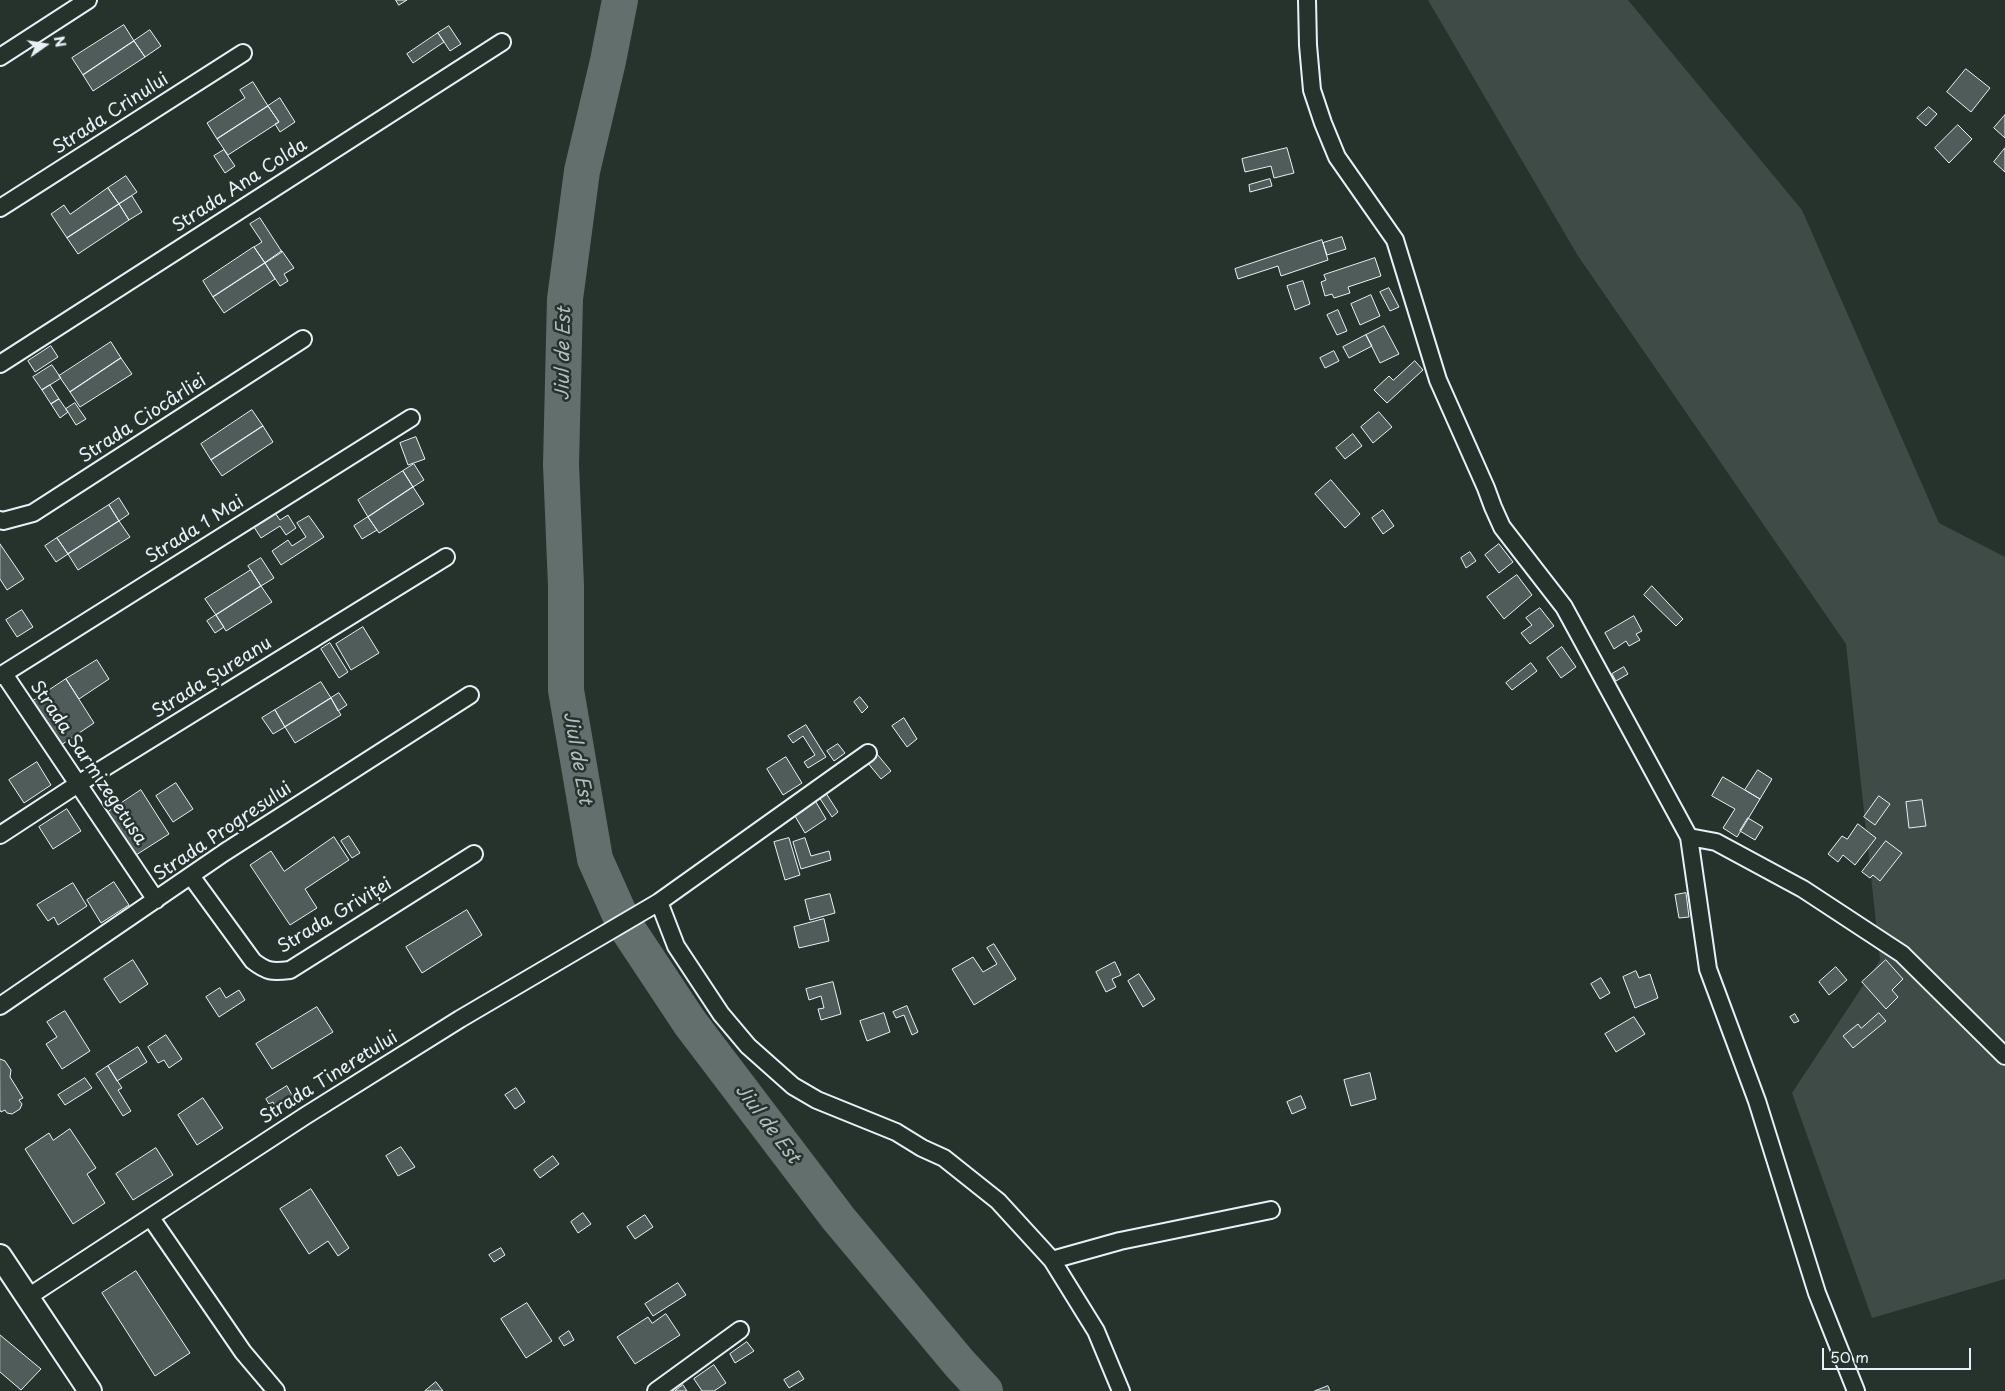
<!DOCTYPE html>
<meta charset="utf-8">
<style>
body{margin:0}
#map{position:relative;width:2005px;height:1391px;overflow:hidden;background:#26332d;font-family:"Playpen Sans",sans-serif}
canvas{display:block}
.north{position:absolute;left:20px;top:20px;width:50px;height:50px;-webkit-text-stroke:4px #26332d;paint-order:stroke;rotate:77deg;font-size:14px;font-weight:700;line-height:20px;text-align:center;color:#e8f1f8}
.north::after{content:'';display:block;margin:auto;width:18px;height:22px;background:#e8f1f8;clip-path:polygon(50% 0,100% 100%,50% 72%,0 100%)}
.scale{position:absolute;left:1822px;top:1348px;width:149px;height:22px;box-sizing:border-box;border:2px solid #e8f1f8;border-top:0;padding-left:6px;font-size:15px;line-height:18px;white-space:nowrap;color:#e8f1f8;-webkit-text-stroke:4px #26332d;paint-order:stroke}
</style>
<div id="map">
<canvas width="2005" height="1391"></canvas>
<div class="north">N</div>
<div class="scale">50 m</div>
</div>
<script>
const ctx = document.querySelector('canvas').getContext('2d');
ctx.lineJoin = 'round';
function paint(path, color) {
  ctx.fillStyle = color;
  ctx.fill(path, 'evenodd');
}
function strokePath(path, color, width, dash) {
  ctx.strokeStyle = color;
  ctx.lineWidth = width;
  ctx.lineCap = dash ? 'butt' : 'round';
  ctx.setLineDash(dash || []);
  ctx.stroke(path);
}
function label(font, color, halo, rows, align = 'center') {
  ctx.font = font + ' "Playpen Sans",sans-serif';
  ctx.lineWidth = 5;
  ctx.setLineDash([]);
  ctx.textBaseline = 'middle';
  ctx.strokeStyle = halo;
  ctx.fillStyle = color;
  for (const [text, x, y, turn = 0] of rows) {
    ctx.save();
    ctx.translate(x, y);
    ctx.rotate((+turn || 0) * Math.PI / 180);
    ctx.textAlign = isNaN(turn) ? turn : align;
    if (halo) ctx.strokeText(text, 0, 0);
    ctx.fillText(text, 0, 0);
    ctx.restore();
  }
}
const green = new Path2D(`
 M1428,0H1628L1802,210L1939,523L2005,557V1279L1872,1318L1792,1093L1880,960L1846,644L1578,256Z`);
const river = new Path2D(`
 M620,0L608,61L582,171L565,299L561,464L566,586V690L595,859L623,922L690,1023L838,1218L960,1364L985,1391`);
const building = new Path2D(`
 M396,0H407L399,5Z
 M124,25L134,41L83,75L72,58Z
 M449,26L461,44L450,51L438,33Z
 M150,30L161,46L145,57L134,41Z
 M438,33L444,42L413,63L407,54Z
 M134,41L145,57L93,91L83,75Z
 M1966,69L1990,88L1971,112L1947,92Z
 M253,82L268,106L217,139L207,123L245,98L240,90Z
 M280,98L295,122L280,132L275,124L279,122L268,106Z
 M268,106L279,122L228,155L217,139Z
 M1929,107L1937,114L1926,126L1917,118Z
 M2005,115V138L1994,128Z
 M1958,125L1972,139L1949,163L1935,148Z
 M1287,148L1294,173L1274,178L1271,166L1245,172L1242,159Z
 M2005,148V172L1994,162Z
 M224,150L235,166L225,173L214,156Z
 M126,176L137,192L119,204L108,188Z
 M1270,179L1272,186L1250,192L1249,185Z
 M108,188L119,204L67,238L51,214L64,205L70,214Z
 M132,196L142,212L129,220L119,204Z
 M119,204L129,220L78,254L67,238Z
 M260,218L282,252L265,263L254,247L262,242L250,224Z
 M1342,237L1346,249L1327,255L1323,243Z
 M1322,240L1328,260L1281,276L1278,266L1238,279L1235,269Z
 M254,247L265,263L213,297L203,281Z
 M282,251L294,268L284,274L288,281L280,286L265,263Z
 M1375,258L1381,276L1348,287L1350,293L1334,298L1332,294L1325,296L1321,282L1326,280L1324,275Z
 M265,263L275,279L224,313L213,297Z
 M1303,281L1310,304L1295,310L1287,286Z
 M1389,288L1399,307L1390,311L1380,292Z
 M1371,295L1380,316L1360,325L1351,304Z
 M1338,310L1347,331L1337,335L1327,315Z
 M1384,326L1399,354L1380,363L1366,335Z
 M1366,335L1372,346L1349,358L1343,347Z
 M111,342L121,358L70,392L59,376Z
 M51,346L58,357L35,372L28,361Z
 M1334,351L1339,361L1325,368L1320,358Z
 M121,358L132,374L80,407L70,392Z
 M1415,361L1423,370L1387,403L1374,390L1389,376L1393,380Z
 M52,365L61,378L42,390L33,377Z
 M50,385L59,399L51,404L42,390Z
 M59,399L68,412L60,418L51,404Z
 M75,403L86,419L76,425L66,409Z
 M252,410L263,426L211,460L201,444Z
 M1379,412L1392,427L1373,443L1361,427Z
 M263,426L273,442L222,476L211,460Z
 M1353,434L1362,446L1345,459L1336,448Z
 M416,437L425,459L408,465L400,443Z
 M414,464L424,480L413,487L403,471Z
 M403,471L413,487L368,517L358,500Z
 M1331,480L1360,514L1345,528L1315,494Z
 M413,487L424,504L379,533L368,517Z
 M119,498L129,514L119,521L109,505Z
 M109,505L119,521L68,554L57,538Z
 M1383,510L1394,526L1383,534L1372,518Z
 M275,513L280,520L288,515L296,528L286,535L280,526L261,538L254,527Z
 M309,516L324,537L281,565L272,551L288,540L292,546L306,537L297,523Z
 M368,517L377,530L362,539L354,526Z
 M119,521L130,537L78,570L68,554Z
 M57,538L68,554L56,562L45,546Z
 M0,544L24,579L7,590L0,579Z
 M1499,544L1513,562L1499,573L1485,555Z
 M1470,552L1476,561L1466,568L1461,558Z
 M261,558L274,578L261,586L248,566Z
 M251,570L261,586L216,615L205,599Z
 M1517,575L1532,595L1504,619L1487,597Z
 M261,586L272,602L226,631L216,615Z
 M1652,586L1683,619L1676,626L1644,595Z
 M1540,608L1554,626L1530,644L1521,633L1532,625L1526,618Z
 M22,610L33,627L17,637L6,620Z
 M216,615L224,627L215,633L207,621Z
 M1634,616L1642,631L1636,634L1640,640L1629,646L1626,641L1614,649L1605,633Z
 M363,627L379,653L351,670L336,644Z
 M330,643L348,672L339,678L321,649Z
 M1562,647L1576,667L1561,678L1547,658Z
 M97,660L109,679L79,699L66,679Z
 M1531,663L1537,671L1512,690L1506,683Z
 M1624,667L1628,674L1616,681L1612,674Z
 M66,679L94,723L61,745L33,701Z
 M321,682L331,698L285,727L275,710Z
 M339,693L347,705L338,711L331,698Z
 M860,697L868,707L862,713L854,702Z
 M331,698L341,715L295,743L285,727Z
 M275,710L285,727L273,734L262,718Z
 M904,718L917,739L907,747L892,726Z
 M806,725L826,757L808,768L804,762L815,755L803,736L793,743L788,736Z
 M838,744L845,753L834,761L827,751Z
 M877,754L891,771L881,779L867,762Z
 M786,757L802,783L783,795L767,769Z
 M37,762L51,785L24,803L9,780Z
 M1758,770L1772,779L1760,799L1745,790Z
 M1723,777L1760,799L1737,837L1723,828L1735,809L1712,796Z
 M176,783L193,809L173,822L156,796Z
 M141,790L169,834L136,855L108,812Z
 M824,790L838,812L832,817L817,794Z
 M1879,796L1890,804L1875,825L1864,817Z
 M813,797L826,819L805,833L792,811Z
 M1922,800L1926,826L1909,828L1906,802Z
 M67,809L81,831L53,849L39,827Z
 M1748,818L1763,827L1755,840L1740,831Z
 M1858,824L1876,838L1855,865L1843,855L1838,862L1828,854L1842,836L1847,839Z
 M349,836L360,853L352,858L341,841Z
 M334,837L349,860L305,889L317,908L290,925L250,865L271,851L284,871Z
 M789,838L800,875L785,880L774,842Z
 M805,838L811,856L829,851L831,860L801,869L793,842Z
 M1886,841L1902,853L1880,881L1873,875L1870,878L1862,872Z
 M114,882L129,905L101,923L87,900Z
 M73,883L87,906L58,925L54,917L48,921L37,905Z
 M1686,893L1689,917L1679,918L1675,895Z
 M830,894L835,913L810,920L805,900Z
 M467,910L482,935L422,973L406,947Z
 M824,919L829,941L799,948L794,927Z
 M994,944L1016,979L974,1005L952,969L973,957L983,972L997,964L987,948Z
 M133,960L148,984L120,1003L104,979Z
 M1886,960L1903,979L1892,990L1898,997L1886,1009L1862,982Z
 M1115,962L1121,975L1112,979L1116,987L1106,992L1096,972Z
 M1836,967L1847,980L1829,995L1819,982Z
 M1636,971L1639,978L1650,974L1658,998L1635,1008L1623,977Z
 M1139,974L1155,999L1143,1007L1128,981Z
 M1601,978L1610,993L1600,999L1591,984Z
 M833,982L841,1014L821,1020L818,1009L824,1008L821,996L809,1000L806,989Z
 M220,988L226,998L239,990L245,1000L219,1017L206,997Z
 M907,1006L918,1032L912,1035L904,1015L896,1018L893,1012Z
 M317,1007L333,1032L272,1069L256,1044Z
 M65,1011L90,1051L62,1069L46,1044L57,1037L47,1022Z
 M884,1013L890,1032L867,1041L860,1021Z
 M1879,1013L1886,1021L1853,1048L1843,1036L1858,1024L1861,1028Z
 M1795,1014L1799,1021L1794,1023L1790,1017Z
 M1634,1017L1645,1034L1616,1052L1605,1034Z
 M166,1035L182,1059L169,1068L164,1060L158,1063L148,1047Z
 M138,1047L147,1062L117,1081L108,1066Z
 M0,1059L5,1061L11,1070L10,1077L23,1098L19,1100L22,1104L20,1109L12,1114L7,1113L5,1110L1,1112L0,1110Z
 M108,1066L122,1088L118,1090L131,1111L123,1116L96,1074Z
 M1370,1073L1376,1099L1351,1106L1344,1080Z
 M85,1078L92,1088L65,1105L58,1095Z
 M287,1086L292,1095L275,1106L273,1102L269,1104L266,1099Z
 M516,1088L525,1102L515,1109L505,1095Z
 M1301,1096L1306,1108L1292,1114L1287,1102Z
 M203,1098L223,1128L197,1145L178,1115Z
 M70,1129L96,1168L87,1174L105,1203L73,1224L25,1149L49,1133L53,1140Z
 M401,1147L415,1167L398,1176L386,1156Z
 M156,1148L173,1175L133,1200L116,1174Z
 M553,1156L559,1164L540,1178L534,1170Z
 M311,1189L349,1248L338,1256L328,1241L309,1254L280,1209Z
 M583,1213L591,1224L578,1233L571,1222Z
 M645,1215L653,1227L635,1239L627,1227Z
 M501,1248L505,1255L494,1262L489,1255Z
 M136,1271L190,1353L155,1376L102,1293Z
 M678,1283L686,1295L653,1316L645,1304Z
 M527,1303L552,1341L526,1358L501,1319Z
 M666,1314L680,1335L635,1364L617,1337L648,1317L652,1323Z
 M569,1331L574,1340L564,1346L559,1338Z
 M0,1335L41,1369L21,1390L0,1372Z
 M747,1342L754,1351L735,1363L730,1354Z
 M714,1365L726,1383L714,1391H702L694,1379Z
 M799,1371L804,1379L789,1388L784,1380Z
 M436,1382L443,1391H425Z
 M683,1385L687,1391H675Z
 M1328,1386L1330,1391H1315Z`);
const street = new Path2D(`
 M1307,0L1308,45L1312,90L1323,123L1337,157L1395,240L1438,380L1486,488L1493,507L1502,527L1564,607L1689,837L1708,969L1757,1101L1817,1293L1856,1391
 M0,57L88,0
 M0,208L243,53
 M0,364L502,42
 M0,520L3,521L33,513L303,339
 M4,674L156,900
 M0,676L411,418
 M0,835L78,784L446,557
 M1689,837L1716,842L1803,889L1902,954L2005,1056
 M191,876L253,961C267,972 272,972 290,970L474,854
 M659,902L676,946L721,1014L748,1046L793,1086L817,1100L896,1132L922,1148L944,1158L998,1201L1052,1260L1096,1331L1121,1391
 M0,1006L225,852L470,695
 M151,1218L243,1352L276,1391
 M1052,1260L1120,1241L1271,1210
 M28,1297L305,1116L460,1019L659,902L868,753
 M656,1391L740,1330`);
const secondary = new Path2D(`
 M0,1256L90,1391`);
const streetNames = [
 ["Strada Crinului",111,114,-33],
 ["Strada Ana Colda",240,186,-33],
 ["Strada Ciocârliei",143,419,-33],
 ["Strada 1 Mai",195,530,-32],
 ["Strada Șureanu",212,678,-32],
 ["Strada Sarmizegetusa",88,763,56],
 ["Strada Progresului",223,832,-34],
 ["Strada Griviței",335,916,-31],
 ["Strada Tineretului",329,1078,-32]
];
const waterNames = [
 ["Jiul de Est",564,354,-89],
 ["Jiul de Est",577,758,80],
 ["Jiul de Est",767,1124,53]
];
paint(green, '#3e4b47');
strokePath(river, '#636f6d', 36);
paint(building, '#505c59');
strokePath(building, '#e8f1f8', 1);
strokePath(street, '#e8f1f8', 20);
strokePath(secondary, '#e8f1f8', 26);
strokePath(street, '#26332d', 16);
strokePath(secondary, '#26332d', 22);
label('18px', '#e8f1f8', '#26332d', streetNames);
label('italic 19px', '#b3bdc0', '#26332d', waterNames);
</script>
